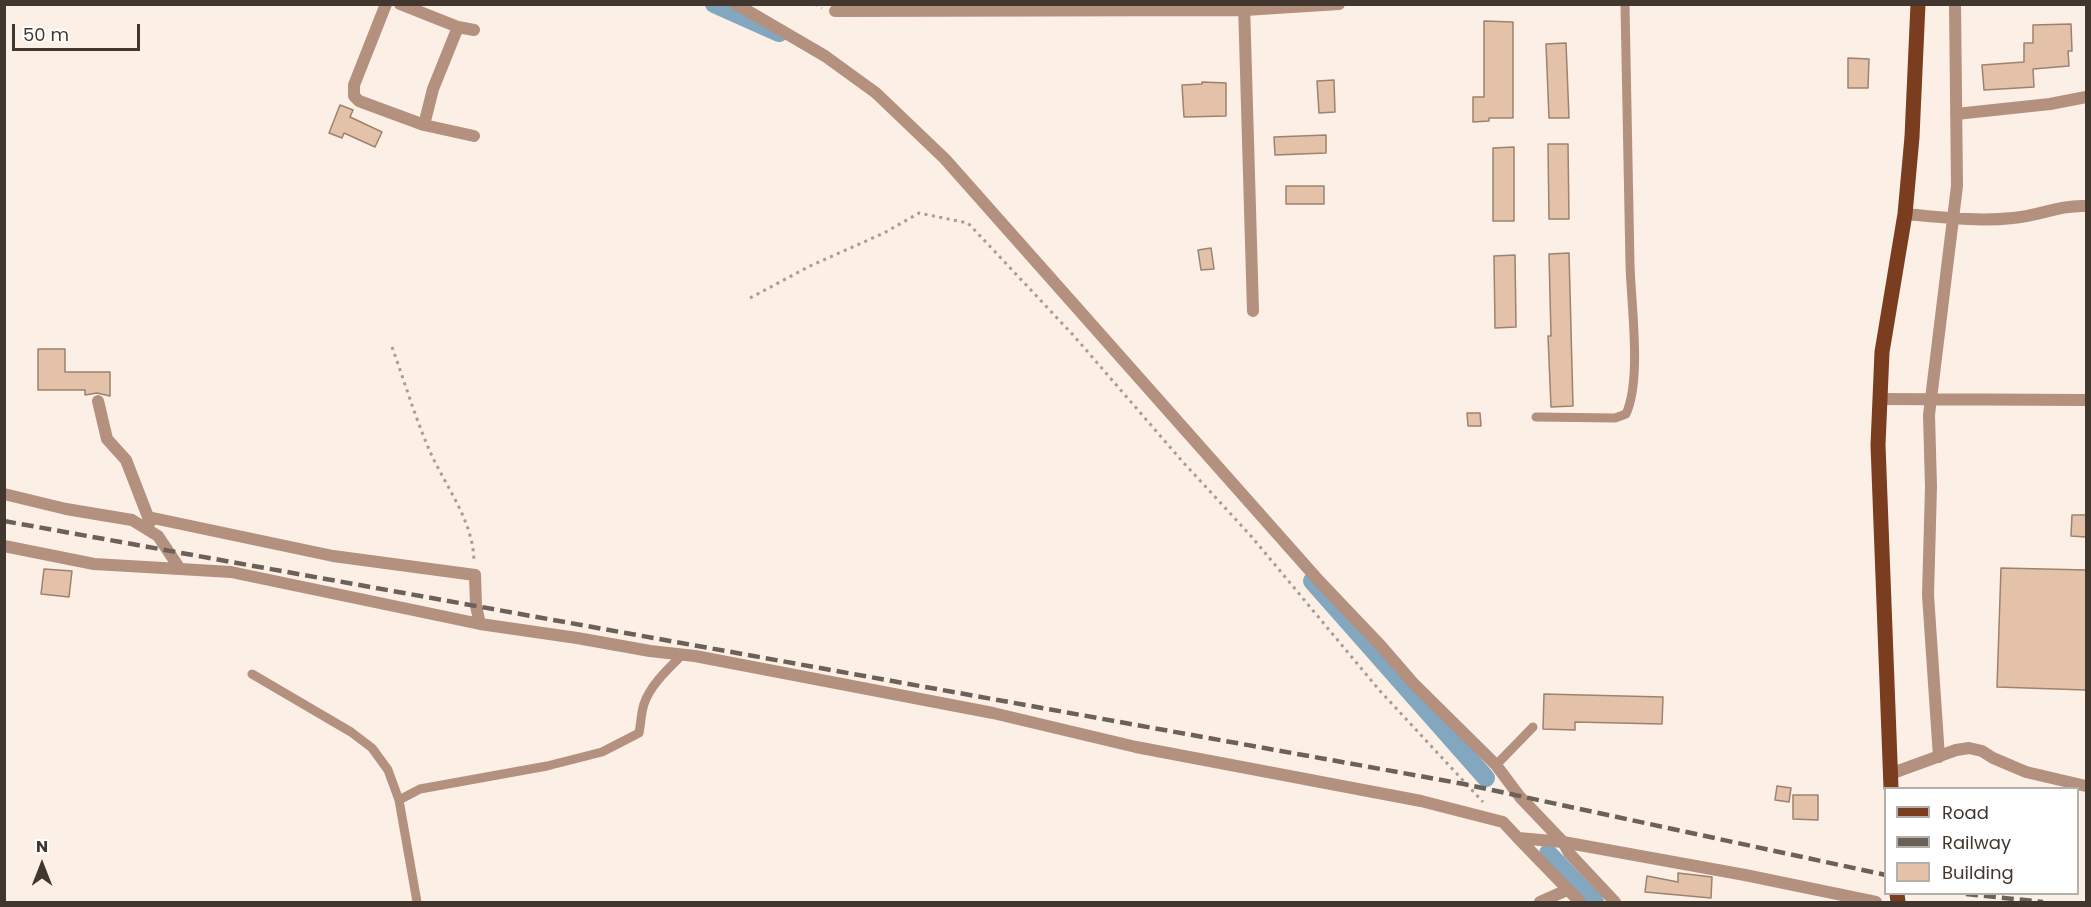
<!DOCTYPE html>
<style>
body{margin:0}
#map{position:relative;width:2091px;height:907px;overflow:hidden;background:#fbefe6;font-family:Poppins,sans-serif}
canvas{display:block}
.frame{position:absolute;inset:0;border:6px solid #42372e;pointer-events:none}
.legend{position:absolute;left:1884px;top:787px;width:195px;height:108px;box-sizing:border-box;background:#fff;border:2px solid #b3afab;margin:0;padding:8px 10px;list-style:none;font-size:18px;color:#42372e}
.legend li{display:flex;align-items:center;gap:12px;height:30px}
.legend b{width:30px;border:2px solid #b3afab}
.north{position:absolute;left:12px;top:835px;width:60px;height:60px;-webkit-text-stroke:4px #fff;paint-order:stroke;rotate:0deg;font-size:16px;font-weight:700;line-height:24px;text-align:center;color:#42372e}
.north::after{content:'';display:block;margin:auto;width:21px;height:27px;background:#42372e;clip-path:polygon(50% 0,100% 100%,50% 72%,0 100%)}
.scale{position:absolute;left:12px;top:24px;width:128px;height:27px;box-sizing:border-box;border:3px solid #42372e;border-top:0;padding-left:8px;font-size:18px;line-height:21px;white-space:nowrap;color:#42372e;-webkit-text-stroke:4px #fff;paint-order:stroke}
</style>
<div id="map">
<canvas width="2091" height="907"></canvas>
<div class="frame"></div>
<ul class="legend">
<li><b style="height:8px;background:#7b3d1f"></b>Road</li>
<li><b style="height:8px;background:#6c6158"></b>Railway</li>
<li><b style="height:16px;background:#e4c2a9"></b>Building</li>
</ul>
<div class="north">N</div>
<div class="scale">50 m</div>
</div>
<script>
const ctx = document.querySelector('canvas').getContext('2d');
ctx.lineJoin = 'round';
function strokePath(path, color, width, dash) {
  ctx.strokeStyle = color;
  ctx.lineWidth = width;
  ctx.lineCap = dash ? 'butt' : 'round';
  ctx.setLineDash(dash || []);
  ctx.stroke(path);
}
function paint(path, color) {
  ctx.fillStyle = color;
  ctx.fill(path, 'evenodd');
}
const canal = new Path2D(`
 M714,4L779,33
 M1312,581L1486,778
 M1548,853L1595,902`);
const building = new Path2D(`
 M1484,21L1513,22V118H1489V121L1473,122V97H1484Z
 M2071,24L2072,51H2068L2069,66L2033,69L2034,87L1984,90L1982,65L2024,62V43H2033V25Z
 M1566,43L1569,118H1549L1546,44Z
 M1848,58L1869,59L1868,88H1848Z
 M1334,80L1335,112L1319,113L1317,81Z
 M1202,82L1226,83V116L1184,117L1182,85L1202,84Z
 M340,105L353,110L350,117L382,132L375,147L344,133L342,138L329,133Z
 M1326,135V153L1275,155L1274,137Z
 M1548,144H1568L1569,219H1549Z
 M1514,147V221H1493V148Z
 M1286,186H1324V204H1286Z
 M1211,248L1214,269L1201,270L1198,250Z
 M1569,253L1573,406L1551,407L1548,336H1551L1549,254Z
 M1515,255L1516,327L1495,328L1494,256Z
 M38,349H65V372H110V396L97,393L85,395V390H38Z
 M1467,413H1480L1481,426H1468Z
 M2072,515H2086V537L2071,536Z
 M2001,568L2086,570V690L1997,687Z
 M44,569L72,571L69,597L41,594Z
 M1544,694L1663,697L1662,724L1575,722V730L1543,729Z
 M1777,786L1791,788L1789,802L1775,800Z
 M1793,795H1818V820L1793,819Z
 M1678,873L1712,877L1711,898L1645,892L1647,876L1678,882Z`);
const path = new Path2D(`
 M815,4L822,8
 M750,298L810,266L884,233L919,213L968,223L1074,336L1182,461L1251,536L1380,691L1483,802
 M392,347C404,380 414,414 428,447C444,485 473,519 474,561`);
const service = new Path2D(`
 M1536,417L1615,418L1626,414C1642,379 1631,305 1630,264C1628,178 1626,91 1625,4
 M252,674L351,732L372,748L388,770L399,800
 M1496,765L1533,727
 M417,902L399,800L420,789L547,766L602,752L639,733C641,723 641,713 644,704C650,685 669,668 683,654`);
const minor = new Path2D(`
 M386,4L354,85V96L359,101L424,125L474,136
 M400,4L458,27L433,89L424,125
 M736,4L825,56L876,93L945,159L1320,582L1380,645L1413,683L1496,765L1520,797L1563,842L1569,853L1615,902
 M1244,4L1253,311
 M835,11L1245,10L1339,4
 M458,27L474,30
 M1956,114L2050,104L2086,97
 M1905,214C1940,217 1977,222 2013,218C2039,216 2058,205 2086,206
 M1880,399L2086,400
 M98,401L107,439L126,460L150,522
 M4,494L66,509L132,520L158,536L180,569L231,572L480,624L577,638L650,651L695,656L993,713L1136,747L1421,801L1503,822L1518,838L1563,842L1745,875L1876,902
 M148,517L333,556L475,575L476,606L480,624
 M4,546L94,564L180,569
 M1939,757L1928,595L1931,487L1929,415L1957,186L1955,4
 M1890,774L1956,750L1969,748L1982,751L1993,758L2026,772L2086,786
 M1518,838L1580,902
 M1540,902L1567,890`);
const primary = new Path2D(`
 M1891,788L1878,445L1882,352L1905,214L1912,137L1918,4
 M1897,894L1898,902`);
const rail = new Path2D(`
 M4,521L1464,784L1886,875
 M1966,894L2043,902`);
strokePath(canal, '#82a7be', 18);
paint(building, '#e4c2a9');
strokePath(building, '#9d826e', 1.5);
strokePath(path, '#a89d94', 3, [3, 4.5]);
strokePath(service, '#b4907f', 9);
strokePath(minor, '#b4907f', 12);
strokePath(primary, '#7b3d1f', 15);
strokePath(rail, '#6c6158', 4.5, [12, 6]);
</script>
